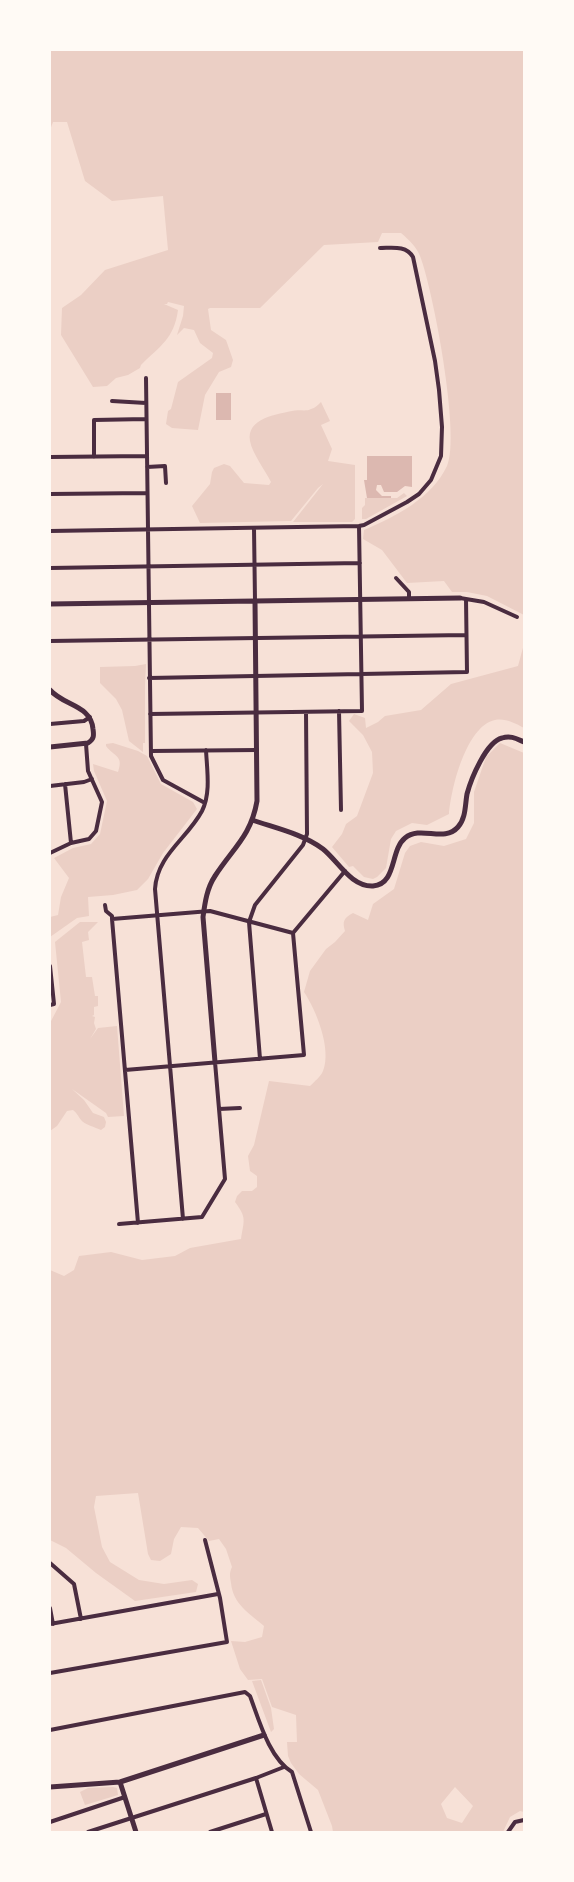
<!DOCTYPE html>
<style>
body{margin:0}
#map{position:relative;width:574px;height:1882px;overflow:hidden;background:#f7e1d7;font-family:"Exo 2",sans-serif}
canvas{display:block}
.frame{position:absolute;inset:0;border:51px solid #fffaf5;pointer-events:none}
</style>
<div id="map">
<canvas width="574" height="1882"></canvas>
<div class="frame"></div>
</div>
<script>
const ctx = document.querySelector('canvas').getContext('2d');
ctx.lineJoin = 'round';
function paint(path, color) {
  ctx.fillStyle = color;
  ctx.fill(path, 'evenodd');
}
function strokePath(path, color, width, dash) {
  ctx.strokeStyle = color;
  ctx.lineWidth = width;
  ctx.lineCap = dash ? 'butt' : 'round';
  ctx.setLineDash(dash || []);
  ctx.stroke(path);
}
const green = new Path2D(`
 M50,50H524V615L487,596L467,592H452L444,581L407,583L382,550L363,539L364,530C395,517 432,498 447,466C461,437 433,289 420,256C416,246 409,240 401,233H382L378,242L324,245L260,308H210L208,309L211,330L226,340L233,360L231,367L219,372L205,395L198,430L172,428L166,424L168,411L171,409L178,382L212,358L213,353L200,343L194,330L184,328L177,335L183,316L184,306L168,302L167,304H164L178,310C174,339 160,346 141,365L140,368L128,375L116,378L107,386L93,387L61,335L62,308L81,295L105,270L168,250L163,196L112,201L85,181L67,122H53L50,130Z
 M321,402L330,421L321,425L332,449L328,461L355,465V519L352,522H293L323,484L318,488L291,521L200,523L192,506L210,484L212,472L214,468L224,464L230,466L244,483L269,485L271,482C265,470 252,453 250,441C246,418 278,414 292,411C298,409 306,412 311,409C315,408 318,405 321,402Z
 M404,493L407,496L366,519H362V508L365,505V498H397Z
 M524,644V728C515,723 505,718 495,720C466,726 451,789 449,814L427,825L412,823L396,831L391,839L386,868L377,877L373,879L364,877L353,866L349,867L332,847L342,834L346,824L357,816L373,773L372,752L363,735L349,721L354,714L365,718L366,728L378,722L385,716L421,710L451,684L518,666Z
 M146,664L145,685V743H143V752L129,741L122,710L116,699L100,683V667L135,666Z
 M113,743L138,751L147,756L161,784L193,802L197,809L163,853L148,879L137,890L113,895L88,897L89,916L77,918L50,937V917L58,915L61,897L69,878L54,858L73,848L91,844L100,834L107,801L94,771L93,764L118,772C124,755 114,757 106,746V744Z
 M500,743L524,753V1812L520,1811L510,1817L503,1832H333L332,1826L318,1790L299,1774L291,1763L288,1756L287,1742H297L296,1715L272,1707L262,1679L248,1680L240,1669L231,1641L245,1642L262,1637L264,1626C249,1613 233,1604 231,1583C230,1577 229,1573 232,1567L226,1549L219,1539L209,1541L198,1528L181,1527L174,1539L171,1554L160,1561L151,1560L148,1554L138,1493L96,1496L94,1507L102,1547L110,1562L139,1580L164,1584L192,1580L198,1584L196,1592L135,1601L96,1573L66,1548L50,1540V1270L64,1276L74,1270L79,1256L111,1252L142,1260L175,1256L190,1248L241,1239C244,1220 247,1218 235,1202L237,1196L242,1191H252L257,1187V1176L250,1171L248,1156L254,1145L269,1081L310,1086C314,1082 321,1076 323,1071C332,1049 316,1010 304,992L310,971L326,949L335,942L345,931C342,921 344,918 353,913L368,920L373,904L394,889L405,853L410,846L421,842L444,846L466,839L474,823V792L486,757ZM455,1787L473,1806L462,1823L447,1818L441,1804Z
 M80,922H98L88,932L89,940L82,942L86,977H92L95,996H98V1006L94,1007V1015L92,1016L95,1017L94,1023L96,1029L90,1039L98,1028L117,1026L124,1116L108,1117L106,1113L72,1089L84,1100L93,1113L104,1117L106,1122L105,1127L101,1130C95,1127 85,1125 81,1120C78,1116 77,1113 73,1110L67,1111L57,1126L50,1131V1023L61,1002L55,942Z
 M261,1680L271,1708L274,1729L271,1732L252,1681Z
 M113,1787L117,1788L118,1795L85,1805L80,1792L88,1788Z`);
const water = new Path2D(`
 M216,393H231V420H216Z
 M367,456H412V487L405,486L397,492H384L381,485H377L376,490L382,496H391V498H367L364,480H367Z`);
const minor = new Path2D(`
 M146,378L151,756L163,780L205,803
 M112,401L146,403
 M50,457L146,456
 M94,457V420L146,419
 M147,467L165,466L166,483
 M50,494L147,493
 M254,528L255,601
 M50,531L359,526L364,525L407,502L419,494L431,480L441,456L442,427L439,390L435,361L413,257C406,245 392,248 380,248
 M50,568L360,563
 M396,578L409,592V599
 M466,599L484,602L517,617
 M50,641L466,635
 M149,678L467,672L466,599L460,598
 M339,711L341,810
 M150,714L362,711L359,526
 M50,724L84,721L90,717
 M151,751L257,750
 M65,784L71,843
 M50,786L84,782L92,779
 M50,853L71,843L89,839L96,831L102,802L88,771L86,744
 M105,905L106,911L112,916V919
 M50,966L54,1004L50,1005
 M260,1059L249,922L255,905L303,845L307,834L306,712
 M125,1070L304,1055L293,933L345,871
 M219,1109L240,1108
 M183,1219L155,889C157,855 187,839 202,811C211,793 207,770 206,750
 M138,1223L112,919L210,911L293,933
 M119,1224L202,1217L225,1179L215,1062
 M50,1563L74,1584L81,1619
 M50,1608L53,1624
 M50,1624L218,1594
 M50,1673L227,1642L220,1598L205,1540
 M50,1730L245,1692L250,1696C259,1720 269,1758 292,1772L311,1832
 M256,1778L272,1832
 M50,1822L125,1797
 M88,1832L256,1778L284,1767
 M210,1832L266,1814
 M508,1832L515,1822L524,1820`);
const tertiary = new Path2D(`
 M50,604L460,598
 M50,690C64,706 91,705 93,729C94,736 94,739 88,743L50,747
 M252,820C275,828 303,834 323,849C338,861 351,887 373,886C397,884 390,850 405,838C421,825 444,843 458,827C466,818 465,805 467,794C471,779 486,742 502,738C511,735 517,739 524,742
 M215,1062L203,917C205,902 207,888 215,876C233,848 251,836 257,801L255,601
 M120,1782L136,1832
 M50,1787L120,1782L264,1735`);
paint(green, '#ebcfc5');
paint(water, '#dcb8b0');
strokePath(minor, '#4a2c40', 4);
strokePath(tertiary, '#4a2c40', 5);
</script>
